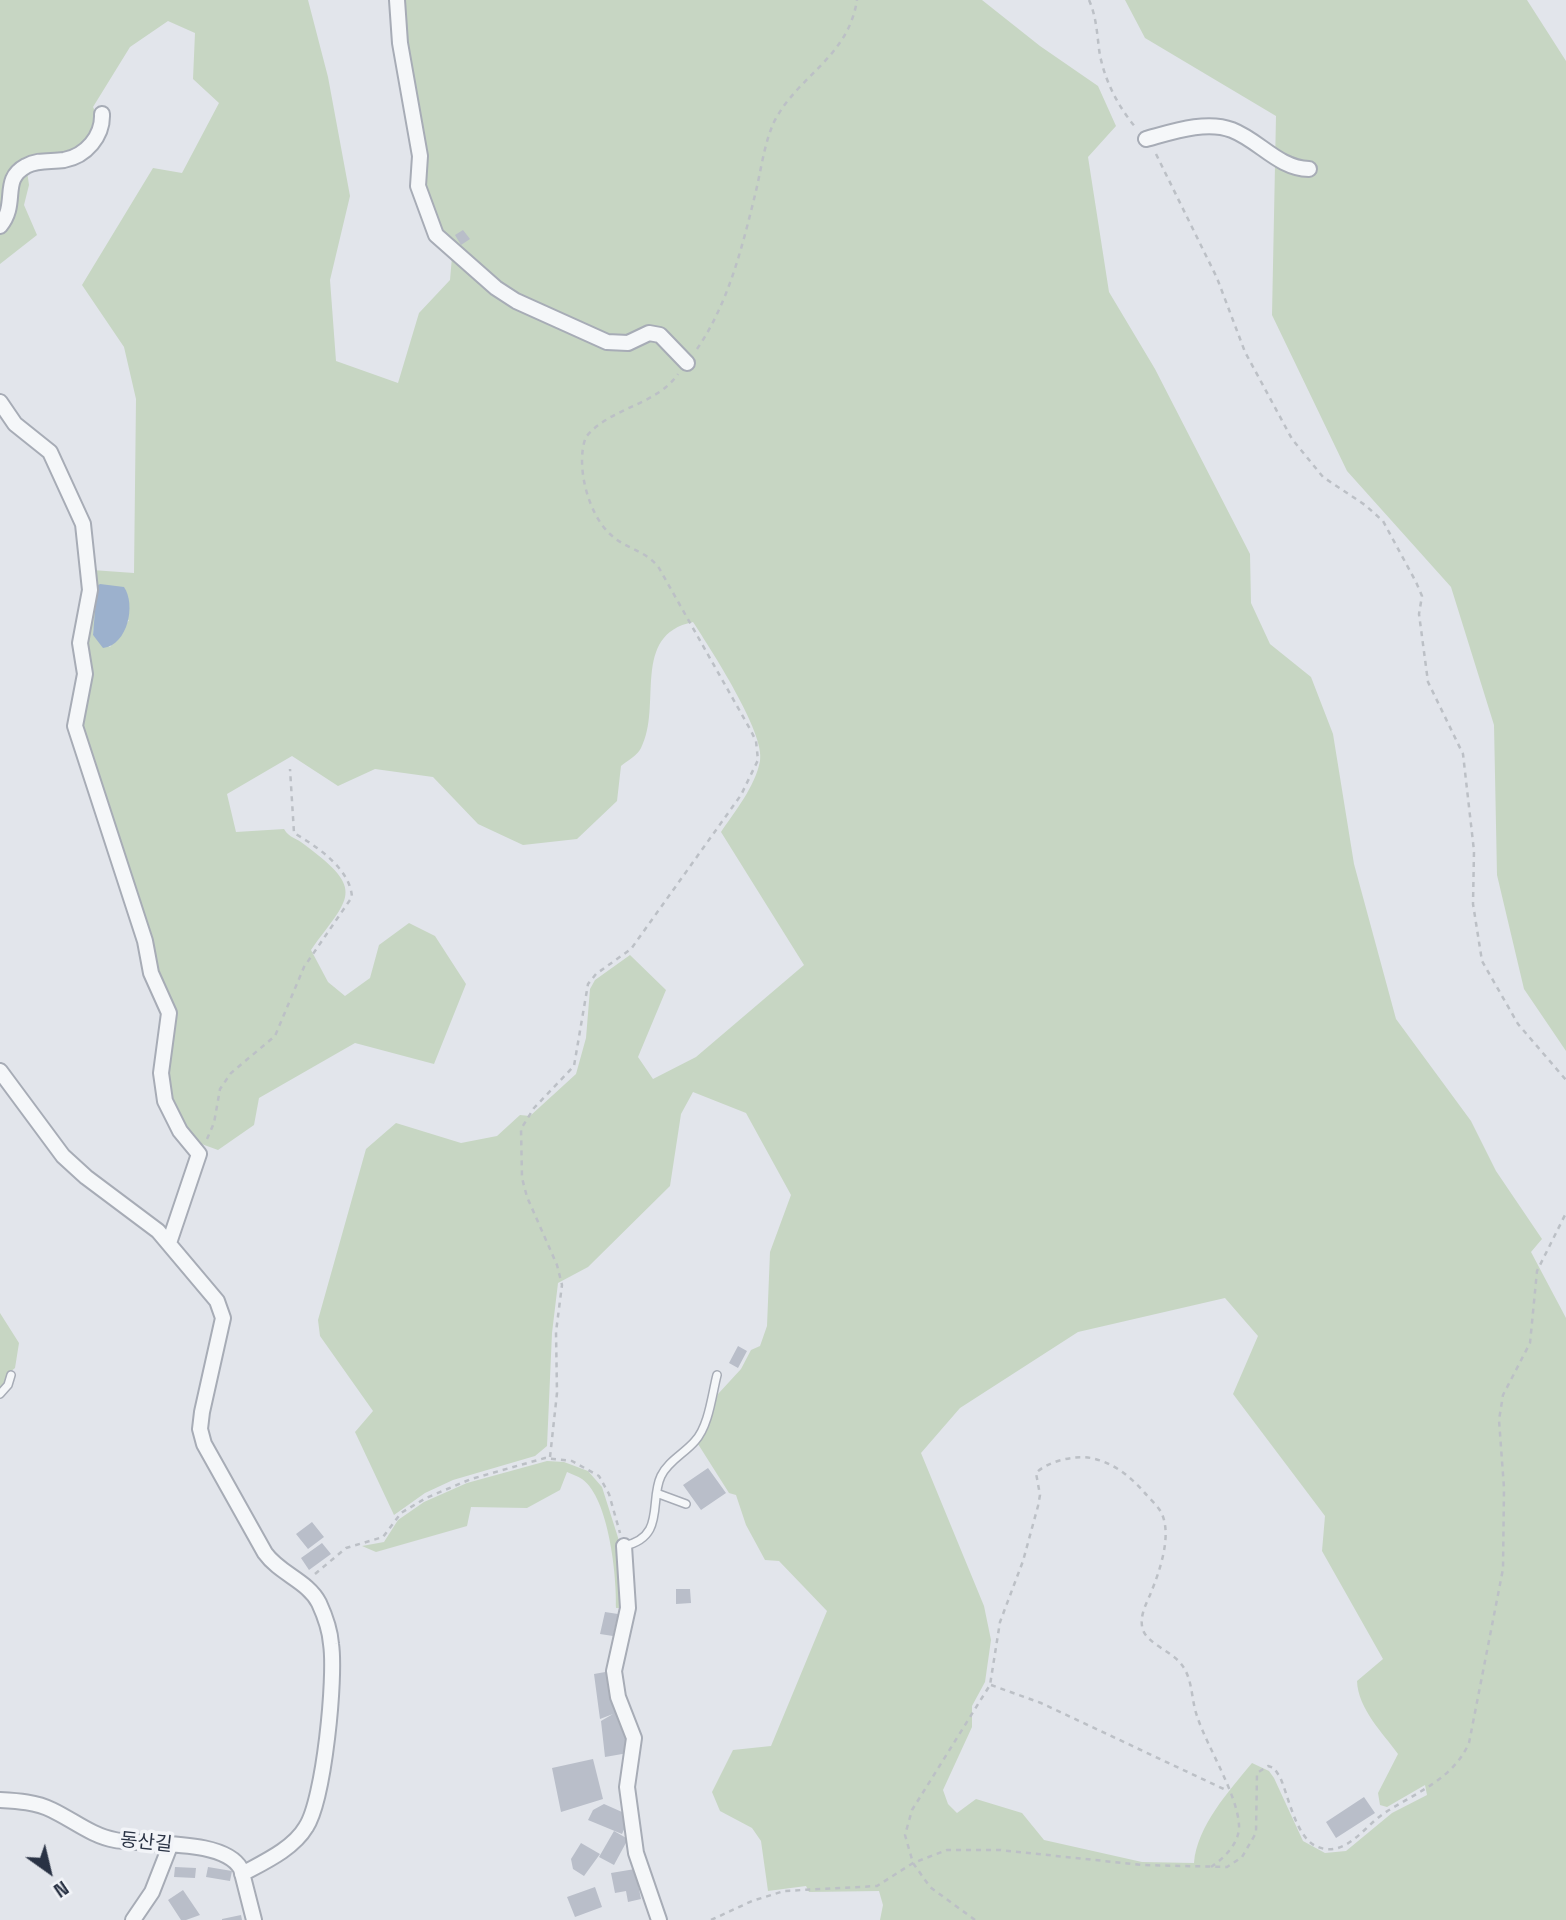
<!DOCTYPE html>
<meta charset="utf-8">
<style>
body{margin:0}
#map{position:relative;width:1566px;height:1920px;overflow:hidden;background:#e2e5eb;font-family:"Space Grotesk",sans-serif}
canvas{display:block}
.north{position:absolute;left:14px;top:1836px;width:70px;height:70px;-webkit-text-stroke:5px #f2f4f8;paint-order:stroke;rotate:146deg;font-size:19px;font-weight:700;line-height:28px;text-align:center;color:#293244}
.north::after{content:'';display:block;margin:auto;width:24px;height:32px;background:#293244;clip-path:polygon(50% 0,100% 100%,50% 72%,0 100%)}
</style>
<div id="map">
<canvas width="1566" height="1920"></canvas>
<div class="north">N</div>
</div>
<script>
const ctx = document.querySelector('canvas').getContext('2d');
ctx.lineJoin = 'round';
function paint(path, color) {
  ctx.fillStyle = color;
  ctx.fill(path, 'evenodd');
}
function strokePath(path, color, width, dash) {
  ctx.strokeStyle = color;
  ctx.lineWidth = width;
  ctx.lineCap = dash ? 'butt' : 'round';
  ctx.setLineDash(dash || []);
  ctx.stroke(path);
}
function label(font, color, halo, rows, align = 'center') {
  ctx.font = font + ' "Space Grotesk","Noto Sans KR",sans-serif';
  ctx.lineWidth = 7;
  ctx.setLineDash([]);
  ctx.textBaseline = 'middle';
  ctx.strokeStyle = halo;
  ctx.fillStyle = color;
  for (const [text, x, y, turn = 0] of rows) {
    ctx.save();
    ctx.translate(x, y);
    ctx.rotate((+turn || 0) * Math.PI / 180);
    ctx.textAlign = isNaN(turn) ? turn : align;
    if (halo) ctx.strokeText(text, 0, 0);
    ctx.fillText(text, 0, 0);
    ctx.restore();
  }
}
const green = new Path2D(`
 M0,0H308L328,77L350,196L330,280L336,361L398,383L419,313L450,280L453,245L445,238L423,190L400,0H982L1040,46L1098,86L1116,126L1088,157L1109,292L1155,369L1250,554L1251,603L1270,644L1311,677L1333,734L1354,864L1396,1019L1471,1121L1496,1171L1542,1239L1531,1252L1566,1318V1920H880L883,1905L879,1891L809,1892L806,1886L768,1891L761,1841L752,1828L720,1811L712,1792L733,1750L771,1746L827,1611L779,1561L765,1560L746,1525L736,1495L729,1493L698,1444L718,1394L741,1369L751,1350L760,1346L767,1326L770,1252L791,1195L746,1113L693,1092L681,1114L670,1186L588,1267L558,1283L552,1333L547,1446L535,1456L453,1480L425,1493L394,1515L355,1432L373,1411L320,1336L318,1320L366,1149L396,1123L461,1143L497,1136L520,1115L530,1116L576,1074L586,1038L590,989L595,980L630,955L666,990L638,1057L653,1079L696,1057L804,965L721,832C735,811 755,787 760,761C766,734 710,648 693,622C630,635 663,706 641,748C638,755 627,761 621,766L617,801L577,839L523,845L478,824L433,777L375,769L338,786L292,756L227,794L236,832L284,829C289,838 297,838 305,845C367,891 349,897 311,950L328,982L345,996L370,978L379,945L409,923L435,936L466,984L434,1064L355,1043L259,1098L254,1125L218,1150L196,1142L183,1129L165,1081L168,1046L154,972L81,731L92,570L134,573L136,399L124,347L82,285L153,168L182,173L219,103L193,79L195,33L168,21L130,47L93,107L98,117L89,142L27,171L29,185L24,205L37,235L0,264ZM95,617L129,620L110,647L93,635ZM1225,1298L1258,1336L1233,1394L1325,1516L1322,1551L1383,1659L1357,1681C1358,1709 1383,1733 1398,1754L1378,1793L1380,1805L1387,1807L1425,1785L1427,1795L1392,1813L1346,1851L1325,1853L1303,1841L1274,1778L1269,1771L1252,1763C1229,1791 1197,1826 1194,1863L1142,1862L1044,1840L1022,1813L976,1799L957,1813L948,1804L943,1790L972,1727V1706L985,1682L991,1640L984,1606L921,1453L960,1408L1078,1332Z
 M1125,0H1527L1566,61V1051L1524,989L1497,875L1494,725L1451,587L1347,471L1272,315L1276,116L1145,38Z
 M0,1313L19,1343L15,1368L10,1372L0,1391Z
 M547,1461L564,1462L588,1471L602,1487L621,1547L623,1608H616C617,1577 609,1498 582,1479C578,1476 571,1474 567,1472L560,1490L527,1508L471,1507L467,1526L376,1552L362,1546L384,1542L398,1520L424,1502L467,1483Z`);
const water = new Path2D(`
 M100,584L124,587C136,604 128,645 103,648L93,635L97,586Z`);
const building = new Path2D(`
 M463,230L470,239L461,245L455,235Z
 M738,1346L747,1351L738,1368L729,1363Z
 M708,1468L726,1493L701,1510L683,1485Z
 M312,1522L324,1537L308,1549L296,1534Z
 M322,1543L331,1554L309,1570L301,1558Z
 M676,1589H690L691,1603L676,1604Z
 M605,1612L618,1614L613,1636L600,1634Z
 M611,1671L628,1732V1753L605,1757L601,1721L613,1714L600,1719L594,1674Z
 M593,1759L603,1799L561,1812L552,1768Z
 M1364,1797L1375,1813L1336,1838L1326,1822Z
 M604,1804L622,1812L626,1825L622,1834L588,1820L593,1810Z
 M614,1831L628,1839L614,1865L599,1857Z
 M581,1843L600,1854L584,1876L573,1869L571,1859Z
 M175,1867L196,1868L195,1878L174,1877Z
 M208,1867L232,1871L230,1881L206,1877Z
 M635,1869L641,1899L628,1902L626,1891L615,1893L611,1873Z
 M595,1887L602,1907L575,1917L567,1897Z
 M183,1890L200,1915L186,1920H181L168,1900Z
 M241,1915L242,1920H222V1919Z`);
const path = new Path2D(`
 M1089,0C1096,16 1097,32 1099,49C1103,78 1118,107 1137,129
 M1156,154L1217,278L1245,352L1292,439L1323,477L1365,505L1383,521L1416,582L1422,596L1419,614L1428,682L1463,754L1474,851L1473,904L1482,961L1518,1024L1566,1080
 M697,349C728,304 742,248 755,195C761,171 764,144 774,122C798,75 848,58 857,0
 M207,1139L214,1123L220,1089L231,1073L275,1036L304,967L352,897C350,868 316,846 294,833L290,769
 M550,1457L557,1393L556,1332L562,1285L557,1265L527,1197L522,1178L521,1129L534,1108L574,1066L588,984L596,974L631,949L741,795L758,760L756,741L750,729L659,568C646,550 625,549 610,534C588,514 575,464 586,437C610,407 656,406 678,374
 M315,1574L346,1548L383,1537L401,1513L426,1498L471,1479L545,1458L572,1461L599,1476L609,1494L620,1533
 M991,1685L1041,1703L1228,1791
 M711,1920L752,1901L784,1891L877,1886L913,1863L947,1850H1000L1142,1865L1227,1867L1242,1857L1256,1833L1257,1773L1268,1766L1274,1768L1280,1777C1289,1797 1296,1839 1318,1847C1345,1858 1364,1827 1383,1814C1414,1793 1452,1781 1469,1743L1503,1569L1504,1488L1499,1420L1503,1395L1530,1343L1537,1271L1566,1213
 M975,1920L930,1887L913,1863L905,1835L912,1810L990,1685L1000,1622L1023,1561L1038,1506L1040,1495L1036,1473C1048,1461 1075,1455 1091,1458C1112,1462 1130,1476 1144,1492C1149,1498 1157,1505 1161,1512C1173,1535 1159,1573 1150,1595C1145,1606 1139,1618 1143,1630C1148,1644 1173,1652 1182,1665C1193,1680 1191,1699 1197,1716C1207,1747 1237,1793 1239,1825C1240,1843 1224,1858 1211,1867`);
const service = new Path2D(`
 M0,1394L8,1385L11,1375
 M659,1494L686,1504
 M624,1546C666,1537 649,1501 661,1476C668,1461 685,1453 695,1441C709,1426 712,1394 717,1375`);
const minor = new Path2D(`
 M397,0L400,43L420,156L418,186L436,235L496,288L516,301L607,342L628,343L649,333L660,335L687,363
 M1146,139C1172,132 1206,120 1232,130C1260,141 1278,168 1309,169
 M0,226C19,203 0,180 26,166C38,159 51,162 64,160C86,156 103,136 102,114
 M0,402L15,424L50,452L83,524L90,590L80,643L85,674L75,726L145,941L151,973L169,1013L161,1073L165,1101L180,1131L199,1154L169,1243
 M0,1071L63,1156L86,1177L158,1231L217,1301L223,1318L202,1412L200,1429L204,1444L265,1553C280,1574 308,1581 319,1603C325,1616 330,1630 331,1644C336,1677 324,1800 306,1827C293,1849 264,1862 242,1874
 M624,1546L628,1608L614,1671L618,1697L634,1738L627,1787L636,1853L659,1920
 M0,1800C18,1801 36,1802 52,1810C73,1820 92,1836 115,1840C147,1846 224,1838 241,1869L254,1920
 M133,1920L152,1892L170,1846`);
const streetNames = [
 ["동산길",146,1843,6]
];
paint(green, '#c7d6c3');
paint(water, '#9cb1cd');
paint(building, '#b9bec9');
strokePath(service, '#a7acb6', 10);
strokePath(minor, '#a7acb6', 18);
strokePath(path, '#bcc0c6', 2.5, [5, 5]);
strokePath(service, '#f5f7f9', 7);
strokePath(minor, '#f5f7f9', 14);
label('19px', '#293244', '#f2f4f8', streetNames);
</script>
